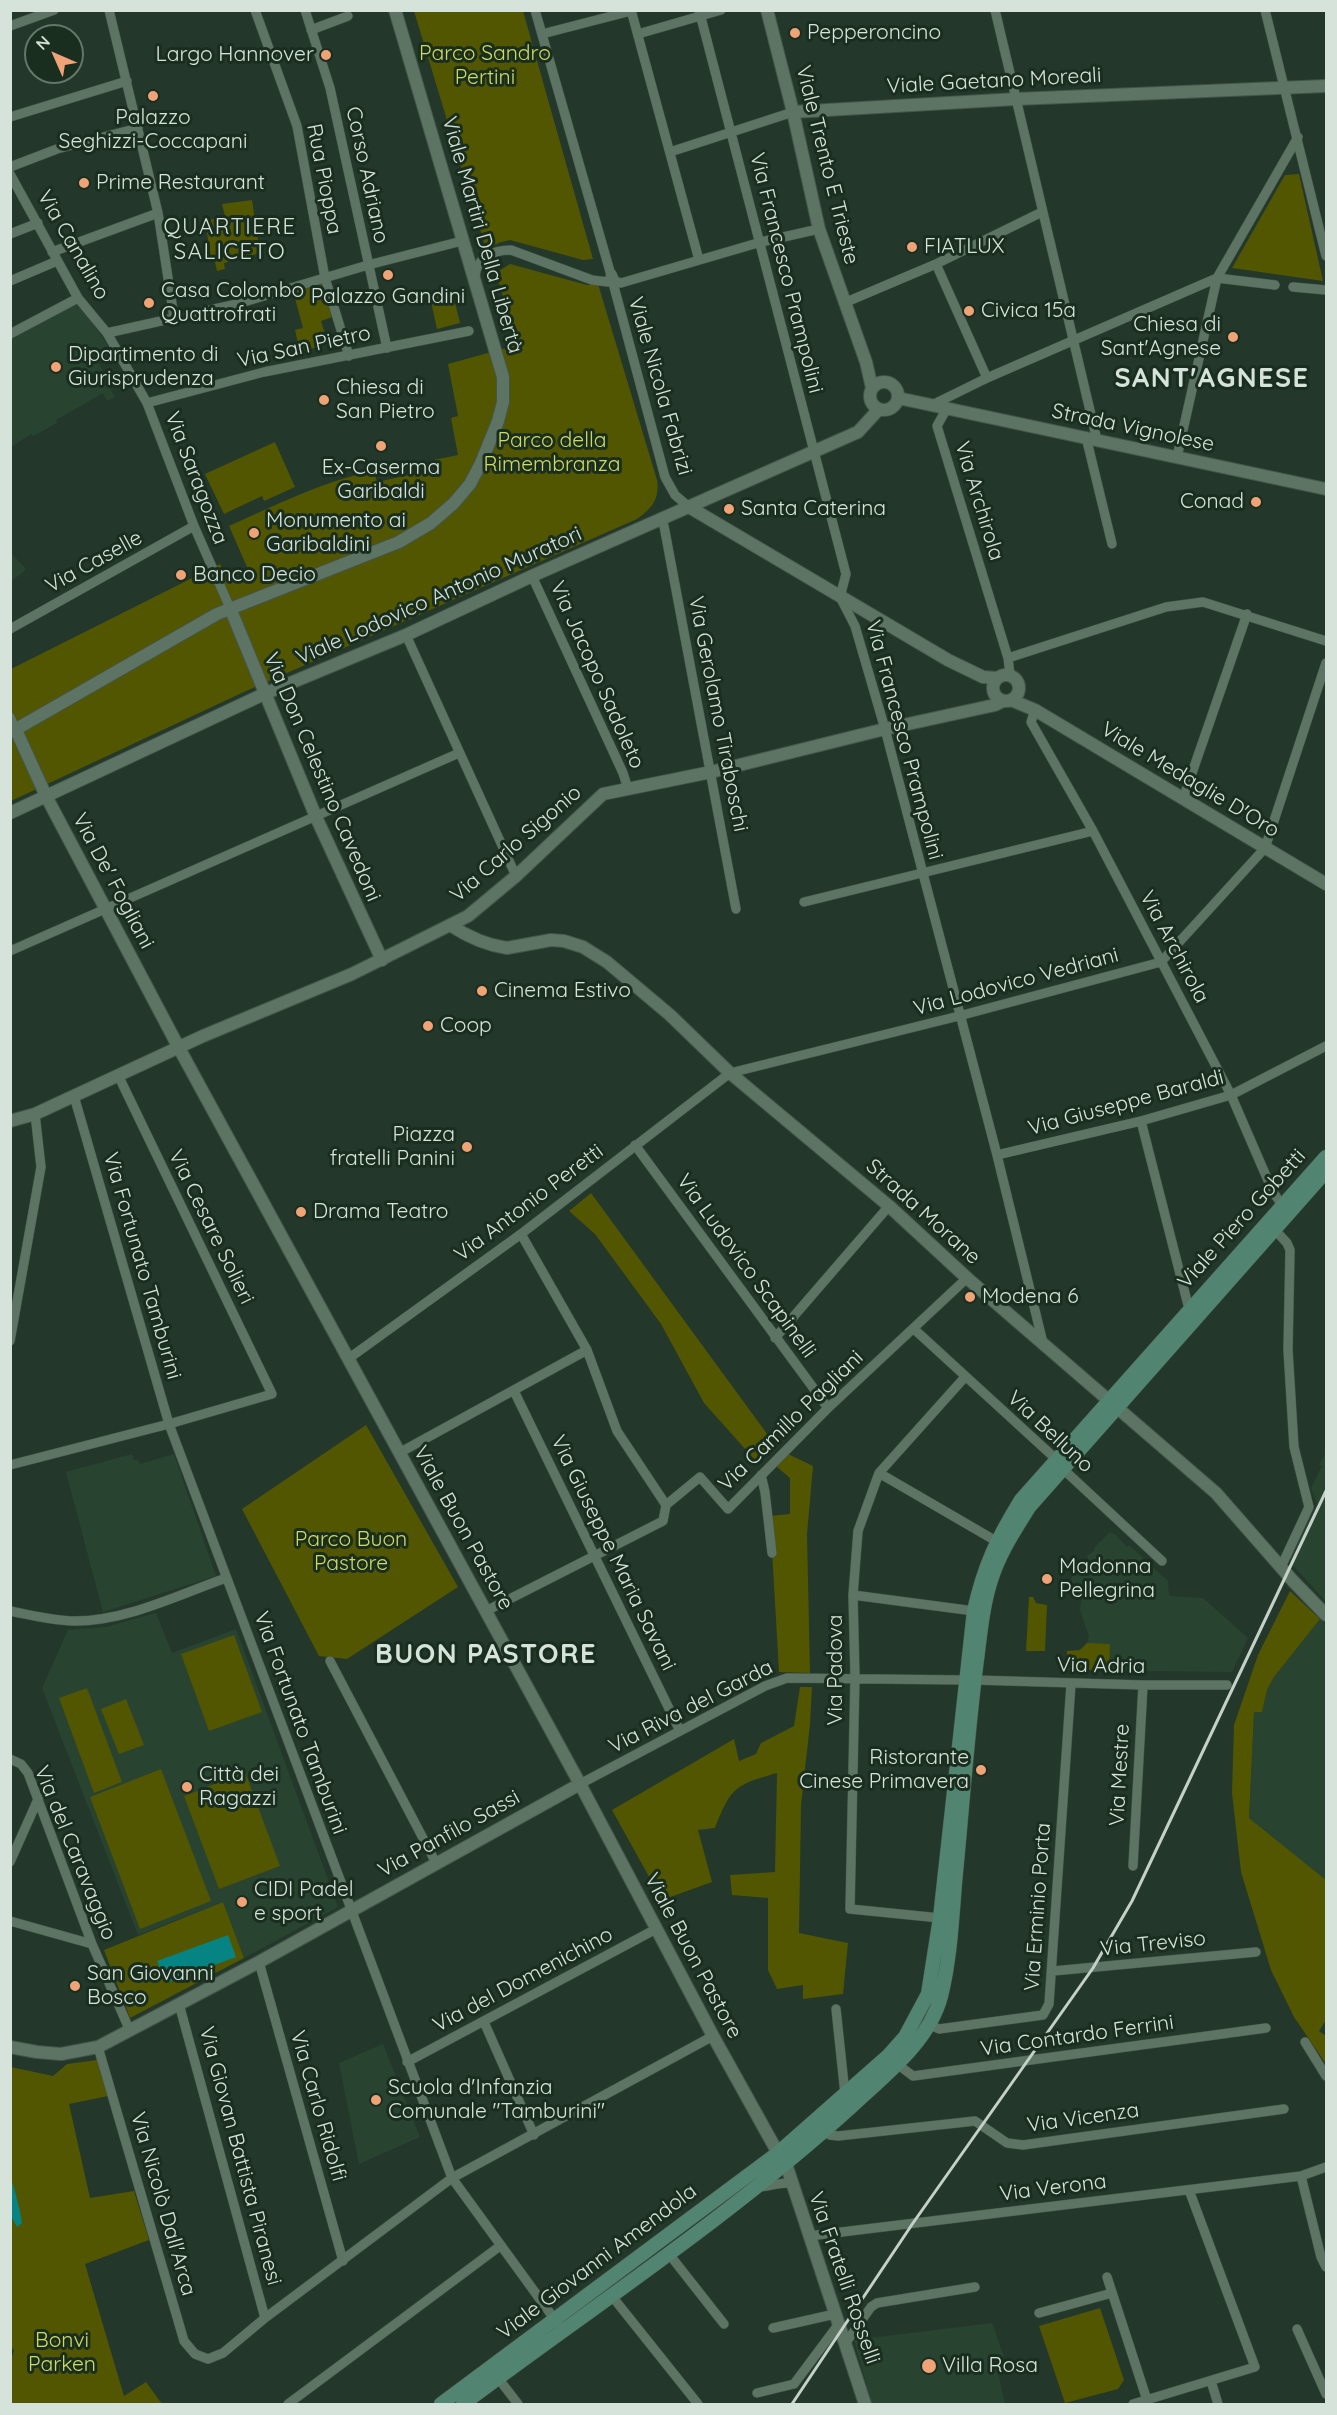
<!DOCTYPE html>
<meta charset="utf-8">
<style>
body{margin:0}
#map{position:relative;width:1337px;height:2415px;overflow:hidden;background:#23382a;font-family:Quicksand,sans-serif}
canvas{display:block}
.frame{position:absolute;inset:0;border:12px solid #d6e3da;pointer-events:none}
.north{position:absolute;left:24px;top:24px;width:60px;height:60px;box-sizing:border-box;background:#1a2e20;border:2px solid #65766a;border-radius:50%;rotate:315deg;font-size:16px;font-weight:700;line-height:24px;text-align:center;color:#d6e3da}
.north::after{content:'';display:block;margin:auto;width:21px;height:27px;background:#efa376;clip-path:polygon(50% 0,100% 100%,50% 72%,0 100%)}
</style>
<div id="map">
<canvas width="1337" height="2415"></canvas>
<div class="frame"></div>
<div class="north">N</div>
</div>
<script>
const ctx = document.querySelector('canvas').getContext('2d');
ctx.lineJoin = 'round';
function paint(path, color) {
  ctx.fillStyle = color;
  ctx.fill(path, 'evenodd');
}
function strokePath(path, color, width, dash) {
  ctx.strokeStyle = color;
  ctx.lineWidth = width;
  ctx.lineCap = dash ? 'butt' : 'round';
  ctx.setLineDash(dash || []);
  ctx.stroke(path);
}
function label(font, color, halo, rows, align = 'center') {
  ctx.font = font + ' Quicksand,sans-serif';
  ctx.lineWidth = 6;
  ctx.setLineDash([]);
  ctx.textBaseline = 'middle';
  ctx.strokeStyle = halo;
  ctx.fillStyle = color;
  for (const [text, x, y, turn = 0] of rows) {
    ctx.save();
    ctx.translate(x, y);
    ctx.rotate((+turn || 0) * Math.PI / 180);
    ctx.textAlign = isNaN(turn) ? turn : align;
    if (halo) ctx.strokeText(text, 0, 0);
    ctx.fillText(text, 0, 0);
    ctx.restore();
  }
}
const built = new Path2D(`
 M75,303L88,316L108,345L93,355L109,380L106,381L115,397L107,401L103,393L56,420L57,423L33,436L31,434L11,447V337Z
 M11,553L26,569L11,582H10Z
 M1326,1452V1602L1288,1560L1317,1504L1311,1488L1322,1466L1319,1465Z
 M132,1454L134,1460H138L140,1464L174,1454L216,1576L103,1612L66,1472Z
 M1110,1532L1116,1535L1127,1547L1129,1545L1168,1581L1169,1596L1203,1598L1248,1638L1232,1672L1067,1670V1651L1080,1650L1087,1643L1089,1636L1080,1610L1082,1595L1073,1587L1071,1580L1073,1573L1088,1559L1087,1556L1095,1550L1094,1548Z
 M156,1613L172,1653L236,1629L338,1907L244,1958L223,1902L138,1935L42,1688L68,1630L106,1627Z
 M1320,1619L1326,1625V1880L1249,1818L1254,1712H1262L1267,1690L1274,1677Z
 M383,2044L420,2137L359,2164L339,2063Z
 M992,2323L1004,2357L995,2359L1005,2404H872L854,2340Z`);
const green = new Path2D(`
 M414,11H523L593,259L583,260L510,240L501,242L486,249Z
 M1299,174L1323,281L1232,268L1285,175Z
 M252,200L260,253L224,263L225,269L217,271L214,258H211L205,221L225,216L222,204Z
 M510,264L587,285L598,284L657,480C660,499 652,508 637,519L246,691L11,801V669L220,564C230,582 231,586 251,576L229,526C276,505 323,481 374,471L377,482L436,469L434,460L458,455L451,418L458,416L448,364L517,345L496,273Z
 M321,283L332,317L321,321L328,344L300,352L295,330L303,328L293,291Z
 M452,291L460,323L437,329L430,297Z
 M275,442L295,487L264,501L262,496L224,514L205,474Z
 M591,1193L773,1442L755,1460L704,1403L661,1324L595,1234L569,1211Z
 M366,1425L458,1587L347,1659L319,1656L242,1509Z
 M786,1453L813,1466L807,1534L810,1673L779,1672L770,1516L790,1514V1478L777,1467Z
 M1290,1591L1320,1619L1274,1677L1267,1690L1262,1712H1254L1249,1818L1326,1880V2020L1319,2031L1326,2036V2064L1294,2017L1271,1970L1241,1872L1232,1793L1234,1725L1258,1655Z
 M1029,1597H1033L1036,1603L1047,1605L1045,1651H1026Z
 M234,1635L262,1712L209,1731L181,1654Z
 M1087,1643L1110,1644L1109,1670H1067V1651L1080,1650Z
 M800,1687H812L810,1724L801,1805L799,1933L848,1943L843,1994L803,1999V1985L777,1989L768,1970V1898L732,1895L730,1875L775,1872L777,1773C734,1785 731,1788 715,1828L698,1830L712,1882L662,1900L612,1810L734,1739L739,1761L756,1754L761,1743L794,1726Z
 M87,1688L122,1782L94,1793L59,1698Z
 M126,1699L144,1745L119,1754L101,1709Z
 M161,1769L211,1901L140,1929L90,1797Z
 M245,1772L280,1866L219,1889L184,1796Z
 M223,1902L244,1958L130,2018L104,1950Z
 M97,2060L108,2096L69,2104L90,2198L134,2191L149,2240L85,2264L124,2396L146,2382L162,2404H11V2361L14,2350L10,2347L11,2067L53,2076L67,2064Z
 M1100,2308L1124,2380L1118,2389L1065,2403L1039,2326Z`);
const water = new Path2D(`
 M228,1935L236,1957L166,1983L157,1961Z
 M10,2178C14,2183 21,2215 22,2223L17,2227L11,2216Z`);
const minor = new Path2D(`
 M109,10L158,213L174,317
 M255,10L297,126L325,278L349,356
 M305,10L330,88L387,348
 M535,10L609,268L665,477L675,495L689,507
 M631,10L699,260
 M699,10L846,574L840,597L855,626L885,729L997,1155L1043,1343
 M995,10L1097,440
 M1265,10L1326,256
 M10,26L54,10
 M311,30L348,16
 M542,34L631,11
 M638,34L721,10
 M10,117L127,81
 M670,152L793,112
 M10,167L57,149L138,128
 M10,174L78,298L107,333L147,403L194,526L230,608
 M10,234L38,223
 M52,252L158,213
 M936,264L987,378
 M612,274L615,281L621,283L761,242L819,229
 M475,277C476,258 493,250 511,250L592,280L608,282L611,275
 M10,281L57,261
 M1275,285L1217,278L1298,137
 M1293,287L1326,290
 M844,303L936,264L1042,212
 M107,333L237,304L368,265L462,241
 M10,334L78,298
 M147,403L264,372L469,331
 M932,405L987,378L1217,278
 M947,408L937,426L1008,658L1010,675
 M1086,437L1112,544
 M1177,457L1217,278
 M664,526L736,909
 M532,576L623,773L628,789
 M10,629L194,526
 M406,635L516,876
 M1008,658L1166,607L1203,602L1326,641
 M1035,710L1031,722L1093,831L1231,1095L1273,1192L1282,1205
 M10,717L16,730
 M1183,799L1247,614
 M804,902L1093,831
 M10,951L459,753
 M74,1096L169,1424L452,2178L558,2324
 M1141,1121L1189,1309
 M635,1145L828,1408
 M997,1155L1141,1121L1231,1095L1326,1046
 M1275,1230L1287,1243L1290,1250L1288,1350L1294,1447L1309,1507L1281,1567
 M521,1234L587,1350L617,1431L666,1505
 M914,1329L1057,1460L1063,1469L1162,1561
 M775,1338L889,1206
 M10,1341L41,1167L35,1114
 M348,1359L521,1234L730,1073L959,1016L1161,962L1265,848L1326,663
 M514,1391L680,1731
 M399,1453L587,1350
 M10,1465L169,1424L272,1394L118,1075
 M879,1473L996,1541
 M761,1475L765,1492L772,1553
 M853,1595L974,1611
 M10,1611C31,1615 54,1621 75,1621C126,1621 178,1595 226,1578
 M486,1611L663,1521L666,1505L700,1477L728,1509L828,1408L967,1278
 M330,1661L436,1863
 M975,1680L1143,1685H1227
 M10,1759L21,1764L28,1773L92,1944L130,2031
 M580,1784L765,1686L787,1678L965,1680
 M10,1862L39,1797
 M1133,1866L1143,1685
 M940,1918L850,1909L855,1677L853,1595L858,1531L879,1473L965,1377
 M10,1921L92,1944
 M259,1962L343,2261
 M1053,1971L1256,1952
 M179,2004L265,2318
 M836,2009L845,2094
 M484,2022L534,2135
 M928,2024L939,2029L1043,2015L1049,2004L1071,1684
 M1305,2042L1326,2076
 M98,2047L184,2341L195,2354L208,2359L223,2353L265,2318L452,2178L713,2036
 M407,2062L656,1929
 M897,2064L913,2076L1266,2028
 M824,2131L830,2135L838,2136L975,2121L1007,2143L1023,2145L1284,2109
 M1301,2176L1321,2257L1326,2267
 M757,2187C769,2187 779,2182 791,2183
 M809,2236L1301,2176L1326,2167
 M669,2254L724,2324
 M1107,2277L1147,2400
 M611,2295L698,2404
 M1039,2313L1112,2293
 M773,2328L835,2314
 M1297,2329L1326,2394
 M845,2344L871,2307L877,2303L975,2287
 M498,2378L518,2404
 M1211,2381L1218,2404
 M757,2393L794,2384L838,2325
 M288,2404L500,2246
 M1133,2404L1255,2367L1189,2190`);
const tertiary = new Path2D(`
 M767,10L793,112L819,229L866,362L872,388
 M793,112L1016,99L1326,86
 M870 396a14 14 0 1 1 28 0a14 14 0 1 1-28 0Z
 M898,398L1326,489
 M689,507L948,660L983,677L997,678
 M230,608L316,817L382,960
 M993 688a13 13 0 1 1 26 0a13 13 0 1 1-26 0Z
 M1011,700L1035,710L1326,884
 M16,730L46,796L179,1048L580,1784L713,2036L778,2153
 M11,732L217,614L399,542L431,523L454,503L470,484L481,463L498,421L503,402V377L395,10
 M10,813L264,694L406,635L532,576L858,432L879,409
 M450,925C468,937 486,945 507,948L551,940L564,941L583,947L607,962L670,1015L730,1073L889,1206L967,1278L1216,1493L1293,1581L1326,1615
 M10,1121L35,1114L203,1036L352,974L468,916L516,876L603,794L711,772L885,729L995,705L1003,701
 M10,2047L37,2052L61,2054L98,2047L259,1962L580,1784
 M786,2164L865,2404`);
const secondary = new Path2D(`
 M441,2404L778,2153L889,2055L905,2037L928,1994L940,1918L974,1611C984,1566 997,1539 1021,1500L1326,1157
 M463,2404C594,2306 731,2216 852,2106C885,2075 929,2042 941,1996C950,1960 952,1920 955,1883C962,1811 967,1739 976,1667C980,1638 982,1606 992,1577C1000,1552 1015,1530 1029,1507L1326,1171`);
const rail = new Path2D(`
 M792,2404L913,2223L1093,1968L1132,1901L1326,1491`);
const markers = [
 [795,33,6,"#efa376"],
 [326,55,6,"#efa376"],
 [153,96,6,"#efa376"],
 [84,183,6,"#efa376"],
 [912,247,6,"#efa376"],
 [388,275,6,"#efa376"],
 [149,303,6,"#efa376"],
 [969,311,6,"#efa376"],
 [1233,337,6,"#efa376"],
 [56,367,6,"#efa376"],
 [324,400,6,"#efa376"],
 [381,446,6,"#efa376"],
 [1256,502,6,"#efa376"],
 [729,509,6,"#efa376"],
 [254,533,6,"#efa376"],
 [181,575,6,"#efa376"],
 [482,991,6,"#efa376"],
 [428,1026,6,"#efa376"],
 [467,1147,6,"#efa376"],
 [301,1212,6,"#efa376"],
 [970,1297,6,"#efa376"],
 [1047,1579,6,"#efa376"],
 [981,1770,6,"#efa376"],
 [187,1787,6,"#efa376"],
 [242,1902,6,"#efa376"],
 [75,1986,6,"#efa376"],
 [376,2100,6,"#efa376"],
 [929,2366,8,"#efa376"]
];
const poiNames = [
 ["Pepperoncino",807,33],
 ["Largo Hannover",314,55,"right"],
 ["Palazzo",153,118,"center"],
 ["Seghizzi-Coccapani",153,142,"center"],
 ["Prime Restaurant",96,183],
 ["FIATLUX",924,247],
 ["Casa Colombo",161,291],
 ["Quattrofrati",161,315],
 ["Palazzo Gandini",388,297,"center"],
 ["Civica 15a",981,311],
 ["Chiesa di",1221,325,"right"],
 ["Sant'Agnese",1221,349,"right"],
 ["Dipartimento di",68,355],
 ["Giurisprudenza",68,379],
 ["Chiesa di",336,388],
 ["San Pietro",336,412],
 ["Ex-Caserma",381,468,"center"],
 ["Garibaldi",381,492,"center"],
 ["Conad",1244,502,"right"],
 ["Santa Caterina",741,509],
 ["Monumento ai",266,521],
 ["Garibaldini",266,545],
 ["Banco Decio",193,575],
 ["Cinema Estivo",494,991],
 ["Coop",440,1026],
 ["Piazza",455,1135,"right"],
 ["fratelli Panini",455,1159,"right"],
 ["Drama Teatro",313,1212],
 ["Modena 6",982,1297],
 ["Madonna",1059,1567],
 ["Pellegrina",1059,1591],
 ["Ristorante",969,1758,"right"],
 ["Cinese Primavera",969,1782,"right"],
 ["Città dei",199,1775],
 ["Ragazzi",199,1799],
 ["CIDI Padel",254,1890],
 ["e sport",254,1914],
 ["San Giovanni",87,1974],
 ["Bosco",87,1998],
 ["Scuola d'Infanzia",388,2088],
 ["Comunale \"Tamburini\"",388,2112],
 ["Villa Rosa",942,2366]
];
const parkNames = [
 ["Parco Sandro",485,54],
 ["Pertini",485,78],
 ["Parco della",552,441],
 ["Rimembranza",552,465],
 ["Parco Buon",351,1540],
 ["Pastore",351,1564],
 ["Bonvi",62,2341],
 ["Parken",62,2365]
];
const streetNames = [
 ["Viale Gaetano Moreali",994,81,-3],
 ["Viale Trento E Trieste",827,165,76],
 ["Corso Adriano",367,175,78],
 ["Rua Pioppa",324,179,79],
 ["Viale Martiri Della Libertà",482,235,74],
 ["Via Canalino",73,245,60],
 ["Via Francesco Prampolini",786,273,76],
 ["Via San Pietro",304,347,-12],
 ["Viale Nicola Fabrizi",660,386,74],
 ["Strada Vignolese",1133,428,12],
 ["Via Saragozza",196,478,69],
 ["Via Archirola",979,501,73],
 ["Via Caselle",94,562,-29],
 ["Viale Lodovico Antonio Muratori",439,596,-24],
 ["Via Jacopo Sadoleto",597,675,66],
 ["Via Gerolamo Tiraboschi",718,714,79],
 ["Via Francesco Prampolini",904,740,75],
 ["Via Don Celestino Cavedoni",322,777,67],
 ["Viale Medaglie D'Oro",1190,780,31],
 ["Via Carlo Sigonio",516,844,-41],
 ["Via De' Fogliani",113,881,62],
 ["Via Archirola",1174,947,62],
 ["Via Lodovico Vedriani",1016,982,-15],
 ["Via Giuseppe Baraldi",1126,1103,-15],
 ["Via Antonio Peretti",529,1203,-37],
 ["Strada Morane",923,1212,42],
 ["Viale Piero Gobetti",1242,1219,-48],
 ["Via Cesare Solieri",211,1227,64],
 ["Via Fortunato Tamburini",142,1266,74],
 ["Via Ludovico Scapinelli",746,1266,54],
 ["Via Camillo Pagliani",791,1421,-44],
 ["Via Belluno",1050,1432,43],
 ["Viale Buon Pastore",463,1528,61],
 ["Via Giuseppe Maria Savani",613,1553,64],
 ["Via Adria",1101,1666,1],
 ["Via Padova",836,1670,-90],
 ["Via Riva del Garda",691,1707,-27],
 ["Via Fortunato Tamburini",300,1723,70],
 ["Via Mestre",1120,1775,-87],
 ["Via Panfilo Sassi",449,1834,-29],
 ["Via del Caravaggio",75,1853,68],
 ["Via Erminio Porta",1038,1907,-86],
 ["Via Treviso",1153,1944,-6],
 ["Viale Buon Pastore",693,1956,62],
 ["Via del Domenichino",523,1980,-28],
 ["Via Contardo Ferrini",1077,2036,-8],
 ["Via Carlo Ridolfi",318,2106,74],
 ["Via Vicenza",1083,2118,-8],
 ["Via Giovan Battista Piranesi",240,2156,75],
 ["Via Verona",1053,2188,-7],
 ["Via Nicolò Dall'Arca",163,2204,74],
 ["Viale Giovanni Amendola",597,2262,-37],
 ["Via Fratelli Rosselli",844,2278,71]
];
const neighbourhoodNames = [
 ["QUARTIERE",230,227],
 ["SALICETO",230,252]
];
const districtNames = [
 ["SANT'AGNESE",1212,379],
 ["BUON PASTORE",486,1655]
];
paint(built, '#294331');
paint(green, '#525600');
paint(water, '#068383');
strokePath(minor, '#44564a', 10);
strokePath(tertiary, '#44564a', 14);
strokePath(secondary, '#44564a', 15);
strokePath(minor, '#5d7363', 9);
strokePath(tertiary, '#5d7363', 12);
strokePath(secondary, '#528571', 14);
strokePath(rail, '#c3d1c8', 3);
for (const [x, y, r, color] of markers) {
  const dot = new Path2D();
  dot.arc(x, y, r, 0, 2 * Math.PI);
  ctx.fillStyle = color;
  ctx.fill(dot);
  strokePath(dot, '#1a2e20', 2);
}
label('21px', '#d6e3da', '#1a2e20', poiNames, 'left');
label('21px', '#d0da5f', '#1a2e20', parkNames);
label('21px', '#d6e3da', '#1a2e20', streetNames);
ctx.letterSpacing = '1.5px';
label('22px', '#d6e3da', '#1a2e20', neighbourhoodNames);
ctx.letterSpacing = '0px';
ctx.letterSpacing = '1.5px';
label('bold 27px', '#d6e3da', '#1a2e20', districtNames);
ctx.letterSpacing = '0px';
</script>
